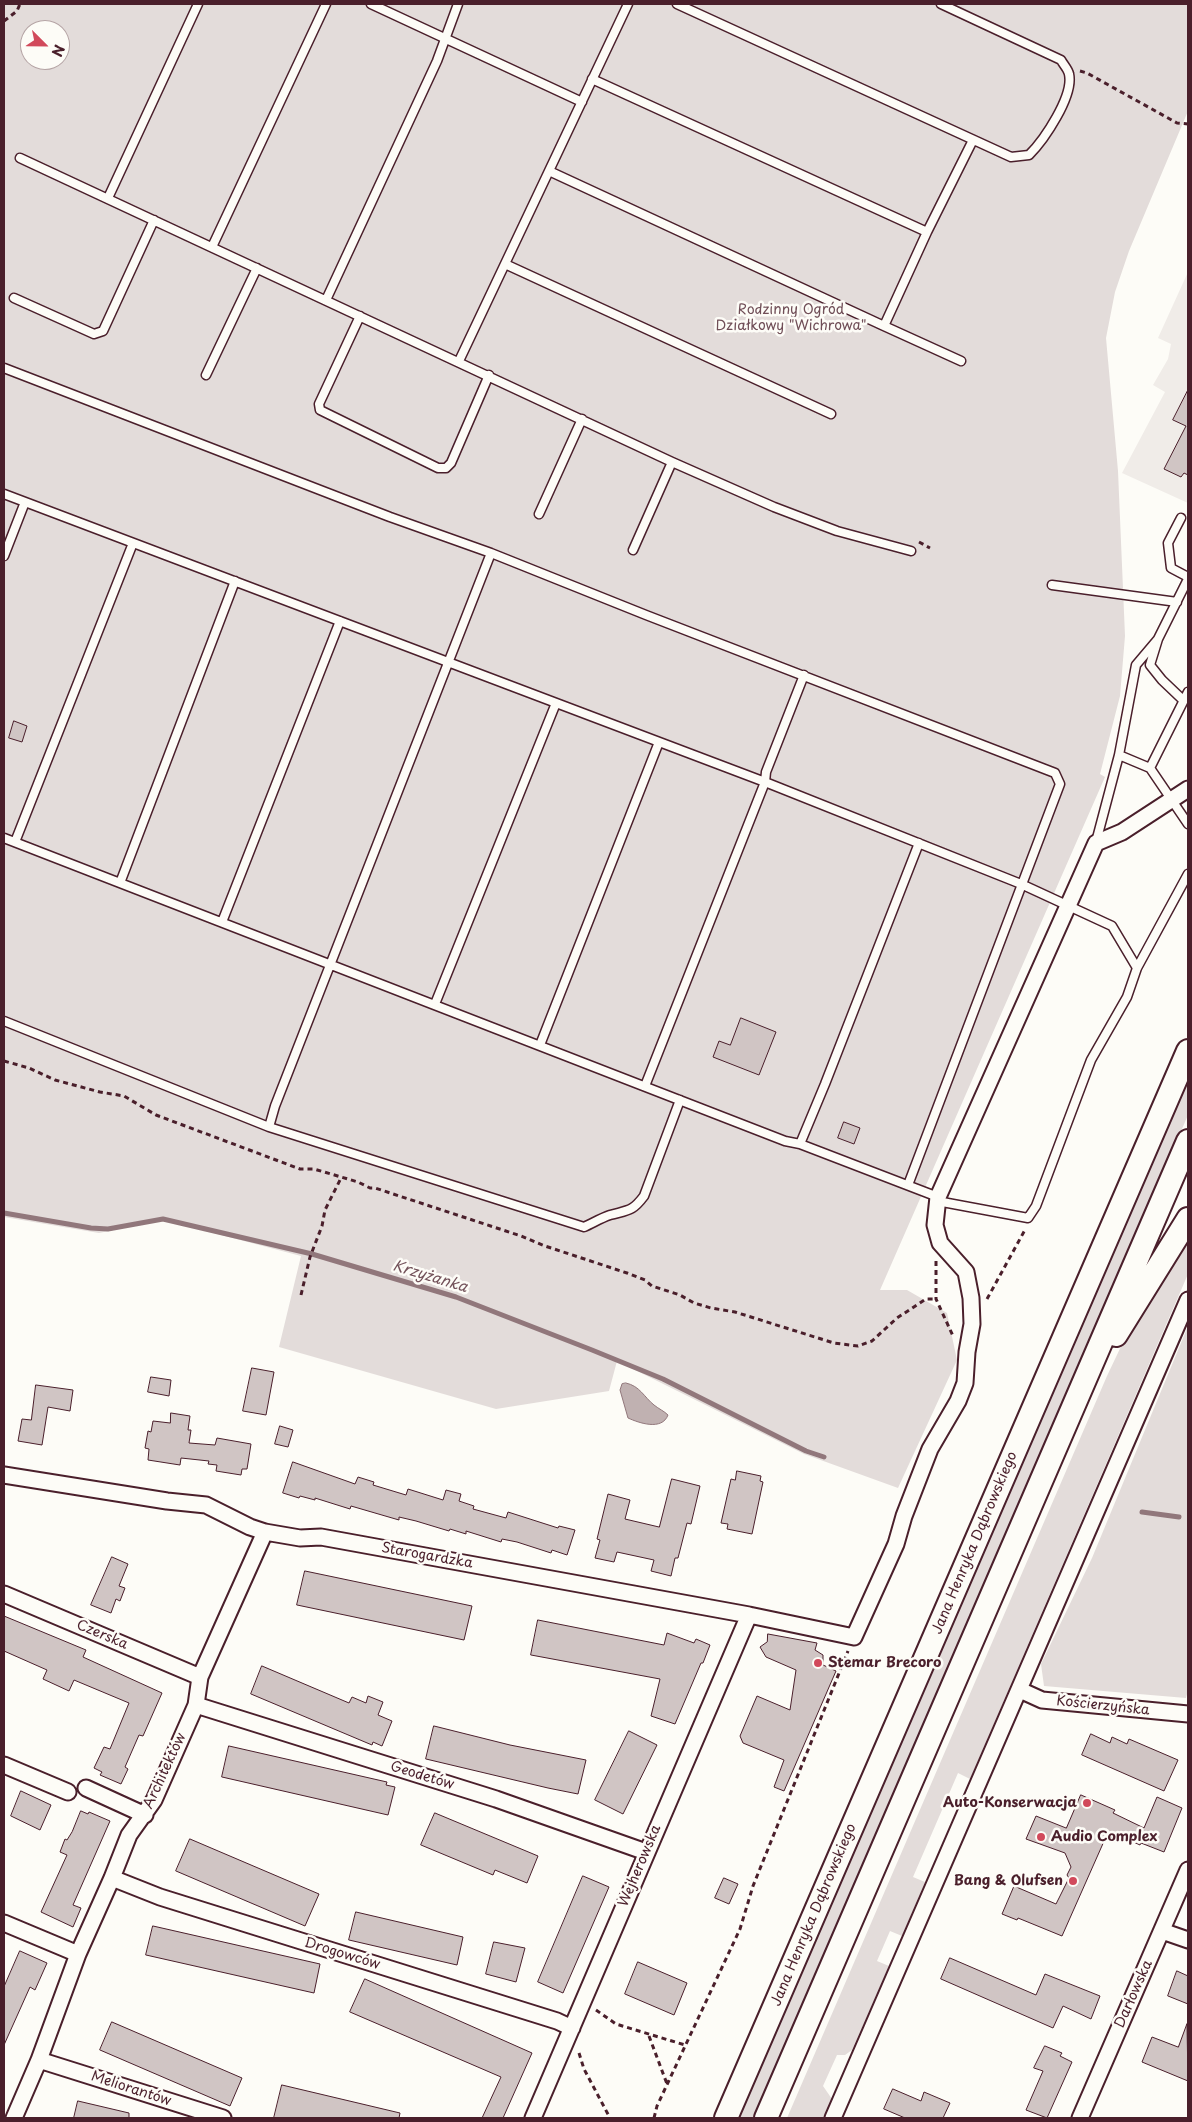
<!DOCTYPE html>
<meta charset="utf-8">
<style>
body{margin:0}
#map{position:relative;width:1192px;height:2122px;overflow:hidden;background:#fdfcf7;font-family:"Playpen Sans",sans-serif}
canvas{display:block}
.frame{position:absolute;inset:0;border:5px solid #4a1f2b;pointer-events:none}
.north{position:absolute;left:20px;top:20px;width:50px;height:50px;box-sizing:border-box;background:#fdfcf7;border:1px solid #b5a4a5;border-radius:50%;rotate:113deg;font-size:14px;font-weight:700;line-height:20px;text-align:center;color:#4a1f2b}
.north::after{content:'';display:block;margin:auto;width:18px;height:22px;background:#d1495b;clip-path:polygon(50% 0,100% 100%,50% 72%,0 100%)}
</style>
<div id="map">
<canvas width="1192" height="2122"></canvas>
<div class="frame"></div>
<div class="north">N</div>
</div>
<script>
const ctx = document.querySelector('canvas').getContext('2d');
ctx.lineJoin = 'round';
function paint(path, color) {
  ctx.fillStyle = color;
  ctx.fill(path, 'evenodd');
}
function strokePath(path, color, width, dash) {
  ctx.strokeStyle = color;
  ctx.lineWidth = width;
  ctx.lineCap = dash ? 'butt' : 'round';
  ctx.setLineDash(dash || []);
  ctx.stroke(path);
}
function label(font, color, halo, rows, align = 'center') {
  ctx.font = font + ' "Playpen Sans",sans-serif';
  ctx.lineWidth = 5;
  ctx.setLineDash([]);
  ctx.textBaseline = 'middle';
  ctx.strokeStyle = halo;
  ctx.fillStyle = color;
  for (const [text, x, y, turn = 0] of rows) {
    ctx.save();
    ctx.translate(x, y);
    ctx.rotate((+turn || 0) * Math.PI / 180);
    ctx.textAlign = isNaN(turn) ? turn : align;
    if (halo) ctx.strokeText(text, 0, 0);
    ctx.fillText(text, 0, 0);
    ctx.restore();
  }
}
const built = new Path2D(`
 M1188,272V503L1122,473L1165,392L1153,385L1168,359L1171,344L1158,338Z`);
const green = new Path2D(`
 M4,4H1188V111L1129,251L1115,292L1106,338L1118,471L1125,636L1120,696L1100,774L1105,777L880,1290H907L947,1313L957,1360L898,1488L804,1454L617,1361L609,1391L496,1409L279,1347L301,1256L164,1220L99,1233L4,1217ZM30,30H60V60H30Z
 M1188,1076V1115L767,2089L755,2118H737Z
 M1188,1233V1274L970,1779L958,1773L913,1877L925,1882L902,1936L890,1931L877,1961L889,1966L852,2050L845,2055H837L823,2086L832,2099L823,2118H787L1107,1376L1125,1338Z
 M1188,1326V1435L1187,1439H1188V1690L1186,1698L1044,1686L1041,1664L1092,1558Z`);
const water = new Path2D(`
 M626,1383C640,1386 644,1397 654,1405C659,1409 664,1411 668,1415C662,1431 639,1423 628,1418L620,1390L622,1384Z`);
const stream = new Path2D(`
 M4,1213L91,1228L108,1229L163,1219L312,1254L456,1297L592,1350L663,1379L806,1451L824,1457
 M1142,1512L1179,1517`);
const building = new Path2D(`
 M1188,390V475L1184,473L1181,477L1164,469L1186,426L1173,420Z
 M14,721L27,726L22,742L9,738Z
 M741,1018L776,1032L759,1075L713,1057L719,1041L730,1045Z
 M844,1122L860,1128L854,1144L838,1138Z
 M252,1368L274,1372L266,1415L243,1411Z
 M151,1377L171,1380L169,1396L148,1392Z
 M36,1385L73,1390L70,1411L48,1407L42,1445L18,1441L22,1419L31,1420Z
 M171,1413L190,1416L188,1430H191L189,1443L215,1445L217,1438L251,1444L247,1469H242L241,1475L216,1471L217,1465L208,1464L209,1461L181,1458L180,1465L148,1460L149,1449L145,1448L148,1431L151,1432L153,1421L170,1423Z
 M280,1426L293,1430L288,1447L275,1444Z
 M293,1462L355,1484L358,1477L374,1482L373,1485L406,1495L408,1489L443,1500L446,1490L461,1494L459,1501L474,1506L473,1509L506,1518L508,1512L558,1528L559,1526L575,1530L567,1555L552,1550L551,1553L517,1542L502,1539L501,1542L466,1531V1534L450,1529L449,1531L416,1521L399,1517V1520L351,1506L350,1509L315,1498V1500L300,1496L299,1498L283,1493Z
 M737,1471L761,1476L760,1481L763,1482L752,1534L727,1529L728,1524L721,1523L731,1479L735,1480Z
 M672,1479L700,1486L691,1524L687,1523L678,1558H675L671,1576L651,1571L654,1560L617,1552L614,1562L595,1558L600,1540L597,1539L608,1494L630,1500L625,1519L659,1527Z
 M112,1557L128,1564L119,1586L125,1588L120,1601L116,1599L111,1613L91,1605Z
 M305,1571L472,1606L464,1640L297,1605Z
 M4,1616L86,1650L83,1657L162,1693L143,1736L139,1735L125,1767L128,1769L121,1784L100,1775L102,1772L94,1768L104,1747L110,1749L129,1703L74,1680L69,1691L43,1679L47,1670L4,1651Z
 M538,1620L664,1645L667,1633L694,1643L696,1639L710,1645L703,1663H701L675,1724L651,1716L660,1679L531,1655Z
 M768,1634L817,1643L815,1650L823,1655V1665L836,1671L784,1791L774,1787L784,1760L743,1743L740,1736L757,1696L790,1710L796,1670L766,1657L760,1647L767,1642Z
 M262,1666L349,1703L352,1697L366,1703L368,1696L383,1702L378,1715L392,1721L382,1746L373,1742L372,1745L251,1694Z
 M434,1726L510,1745L586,1760L578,1794L548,1788L426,1759Z
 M629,1731L657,1745L623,1814L595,1800Z
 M1091,1734L1110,1743L1112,1737L1127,1744L1129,1739L1178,1760L1164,1791L1082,1755Z
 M229,1746L387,1782L386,1785L395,1787L388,1815L222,1777Z
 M21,1791L51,1805L40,1830L11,1816Z
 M1081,1795L1115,1810L1113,1813L1144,1828L1157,1797L1182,1808L1164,1852L1141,1843L1140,1845L1118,1835L1115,1842L1105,1839L1062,1936L1018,1918L1017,1920L1002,1914L1014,1886L1056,1904L1069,1878L1067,1875L1071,1867L1065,1853L1026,1839L1036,1816L1066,1828Z
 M81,1811L88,1814L89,1812L110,1821L73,1905L81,1908L73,1927L41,1912L67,1855L60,1852L65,1839L67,1840L72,1832Z
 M435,1813L538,1856L527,1883L495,1870L493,1875L421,1845Z
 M190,1839L319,1894L305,1926L176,1871Z
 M583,1876L609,1887L563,1993L538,1982Z
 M724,1878L738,1884L729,1904L715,1898Z
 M356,1912L463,1937L457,1965L349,1940Z
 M153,1926L320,1964L314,1993L146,1955Z
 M494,1942L525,1948L516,1982L486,1974Z
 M20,1951L47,1963L35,1990L30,1987L4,2045V1987Z
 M950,1958L1036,1995L1045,1974L1100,1996L1091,2019L1063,2006L1053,2028L941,1979Z
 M638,1962L687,1983L674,2015L625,1994Z
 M1177,1971L1188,1976V2004L1168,1996Z
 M365,1979L532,2053L503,2118H482L501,2077L350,2012Z
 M112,2022L242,2078L230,2106L100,2050Z
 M1187,2024L1188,2081L1142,2062L1152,2037L1178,2047Z
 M1045,2046L1062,2053L1060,2056L1072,2062L1047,2118L1026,2110L1043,2071L1034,2068Z
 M282,2085L400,2113L399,2118H274Z
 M893,2089L921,2101L924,2092L950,2103L943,2118H905L884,2109Z
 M78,2101L129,2113V2118H74Z`);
const path = new Path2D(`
 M4,21L17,11L20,4
 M1080,71L1087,73L1177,123L1188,124
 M919,542L930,548
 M4,1061L29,1068L55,1080L100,1092L124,1096L156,1115L300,1169H314L358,1182L370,1188H375L521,1236L545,1246L627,1273L645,1280L652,1286L680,1295L694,1303L711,1308L735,1312L834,1343L858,1346L872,1341L897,1318L926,1299H936
 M936,1261V1299L953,1336
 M301,1295L310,1257L322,1226L325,1210L341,1178
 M987,1299L1026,1228
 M596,2010L616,2024L685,2045
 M649,2036L667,2084
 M579,2053L584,2069L610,2118
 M654,2118L657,2106L740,1929L753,1886L848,1651`);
const service = new Path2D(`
 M371,4L582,102
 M677,4L1011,157L1029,155C1044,140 1074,96 1069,74C1068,69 1063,64 1061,60L941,4
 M592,79L927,232
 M20,158L672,462L774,507L837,531L911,551
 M549,171L884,326L927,232L973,140
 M108,198L198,4
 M212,247L326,4
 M505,264L831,414
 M14,298L94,334L103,331L154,220
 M326,300L437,61L458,4
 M360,316L319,404L320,410L438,468H446L451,463L489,375
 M884,326L961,361
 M459,361L628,4
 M4,368L390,517L491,553L646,615L1055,773L1060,784L908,1185
 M206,375L257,268
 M4,494L765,782L1021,884L1112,926L1137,968
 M539,514L582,419
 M1181,518L1168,543L1171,568L1188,577
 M633,550L672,462
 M4,556L25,502
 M1052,585L1177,602
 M1183,700L1162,680L1150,665L1158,639L1188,579
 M1119,755L1150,768L1188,824
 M1150,768L1188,692
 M4,838L785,1141L800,1144L938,1197
 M15,842L133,543
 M1096,842L1119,755L1136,665L1158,639
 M120,883L235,581
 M222,922L340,621
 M435,1004L556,703
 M4,1021L269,1127L584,1227C593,1223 601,1218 610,1215C628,1210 632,1212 644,1196L680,1100
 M540,1045L659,742
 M645,1086L765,782L766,772L804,675
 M269,1127L275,1106L491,553
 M800,1144L825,1084L919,843
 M937,1201L1028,1218L1036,1206L1091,1060L1127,997L1137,968L1188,874`);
const minor = new Path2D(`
 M4,1475L167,1501L206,1505L250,1527L265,1532L300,1538L321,1537L749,1615L854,1637L896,1544L904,1516L930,1449L958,1401L965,1383L967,1352L972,1324L971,1298L966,1272L940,1243L935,1225L938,1197L1096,843L1122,832L1188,789
 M4,1594L200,1677
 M1020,1690L1042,1700L1188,1714
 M196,1705L496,1799L646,1852
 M4,1765L68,1792
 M86,1788L145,1815
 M112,1878L160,1897L557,2021L572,2028
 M4,1923L78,1954
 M1162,1931L1188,1940
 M39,2060L223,2118
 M14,2118L39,2060L78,1954L112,1878L129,1835L154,1800L196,1705L200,1677L265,1532
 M533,2118L749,1615
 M833,2118L1188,1300
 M1080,2118L1188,1870`);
const primary = new Path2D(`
 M1116,1335L1188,1219
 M726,2118L1188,1051
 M766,2118L1188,1141`);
const markers = [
 [818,1663,5,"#d1495b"],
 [1087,1803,5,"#d1495b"],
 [1041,1837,5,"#d1495b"],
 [1073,1881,5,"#d1495b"]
];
const parkNames = [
 ["Rodzinny Ogród",791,310],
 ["Działkowy \"Wichrowa\"",791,326]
];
const streetNames = [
 ["Jana Henryka Dąbrowskiego",975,1543,-67],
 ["Starogardzka",427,1556,10],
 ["Czerska",102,1635,23],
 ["Kościerzyńska",1103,1706,6],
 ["Architektów",165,1771,-65],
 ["Geodetów",422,1776,17],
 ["Wejherowska",640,1866,-67],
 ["Jana Henryka Dąbrowskiego",814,1915,-67],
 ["Drogowców",342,1954,17],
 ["Darłowska",1134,1994,-66],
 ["Meliorantów",131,2089,18]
];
const poiNames = [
 ["Stemar Brecoro",828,1663],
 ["Auto-Konserwacja",1077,1803,"right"],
 ["Audio Complex",1051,1837],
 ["Bang & Olufsen",1063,1881,"right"]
];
const waterNames = [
 ["Krzyżanka",430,1277,17]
];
paint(built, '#f0ece8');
paint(green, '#e3dcda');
paint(water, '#c0b1b1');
strokePath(water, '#91777b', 1);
strokePath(stream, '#91777b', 5);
paint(building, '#d0c5c4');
strokePath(building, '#4a1f2b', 1);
strokePath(service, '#4a1f2b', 11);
strokePath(minor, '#4a1f2b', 19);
strokePath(primary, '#4a1f2b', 26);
strokePath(path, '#4a1f2b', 3, [5, 4]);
strokePath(service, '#fdfcf7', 8);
strokePath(minor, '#fdfcf7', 15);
strokePath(primary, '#fdfcf7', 22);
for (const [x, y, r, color] of markers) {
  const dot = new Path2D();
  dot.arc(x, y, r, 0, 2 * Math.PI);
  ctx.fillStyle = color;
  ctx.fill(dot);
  strokePath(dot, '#fdfcf7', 2);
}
label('14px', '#704e57', '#fdfcf7', parkNames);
label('14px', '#4a1f2b', '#fdfcf7', streetNames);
label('bold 14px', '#4a1f2b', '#fdfcf7', poiNames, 'left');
label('italic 15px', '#73525a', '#fdfcf7', waterNames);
</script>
